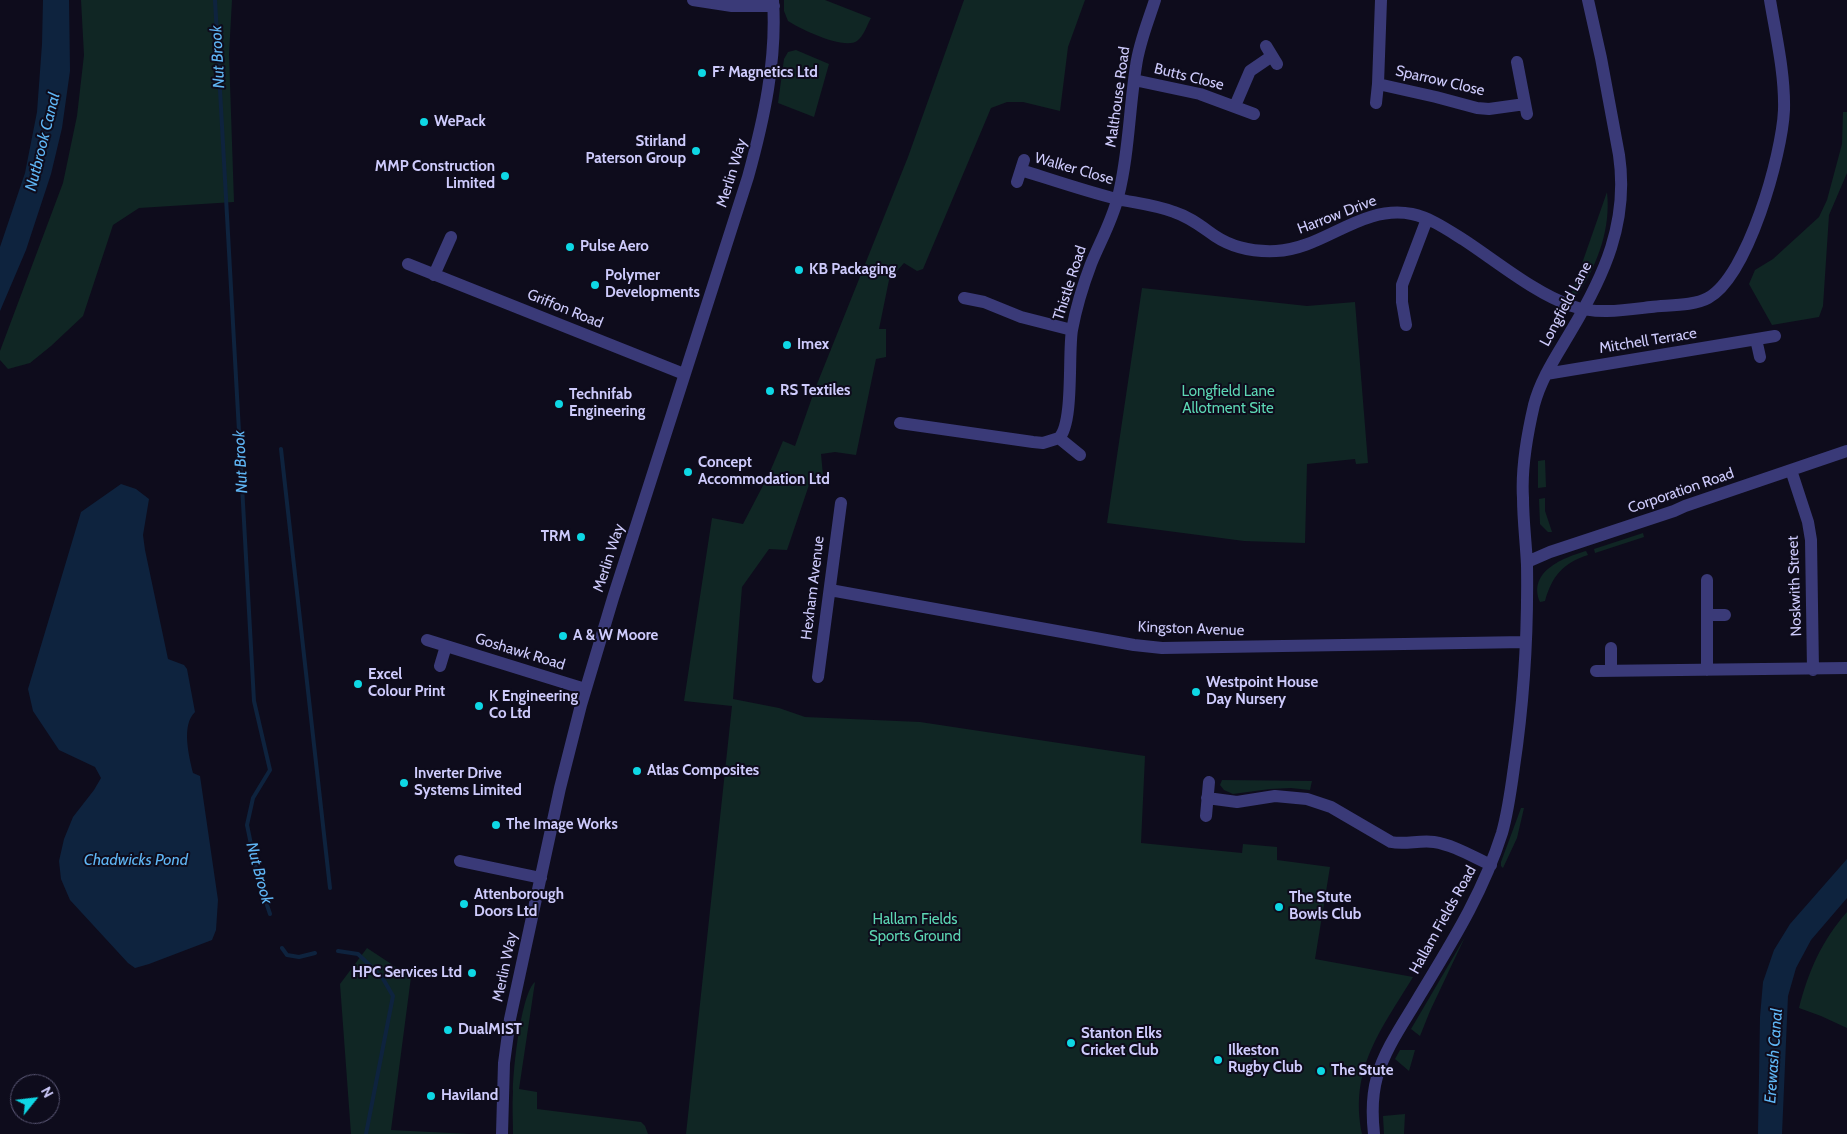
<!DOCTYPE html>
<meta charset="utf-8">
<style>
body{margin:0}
#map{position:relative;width:1847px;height:1134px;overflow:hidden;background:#0e0c1c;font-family:Cabin,sans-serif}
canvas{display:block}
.north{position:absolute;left:10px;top:1074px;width:50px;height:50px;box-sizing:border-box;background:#0e0c1c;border:1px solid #5b5876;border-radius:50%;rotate:61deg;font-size:14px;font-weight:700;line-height:20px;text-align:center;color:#cecbfc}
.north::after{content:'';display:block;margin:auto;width:18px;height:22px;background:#0ed8e5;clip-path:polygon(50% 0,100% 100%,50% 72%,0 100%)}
</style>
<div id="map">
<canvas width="1847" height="1134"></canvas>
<div class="north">N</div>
</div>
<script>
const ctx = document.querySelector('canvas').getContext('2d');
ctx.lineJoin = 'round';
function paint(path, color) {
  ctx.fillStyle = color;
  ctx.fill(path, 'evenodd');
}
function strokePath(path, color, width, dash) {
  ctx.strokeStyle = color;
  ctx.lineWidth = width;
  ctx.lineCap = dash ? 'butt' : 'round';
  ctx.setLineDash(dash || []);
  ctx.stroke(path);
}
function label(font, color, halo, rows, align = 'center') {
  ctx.font = font + ' Cabin,sans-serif';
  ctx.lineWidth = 4;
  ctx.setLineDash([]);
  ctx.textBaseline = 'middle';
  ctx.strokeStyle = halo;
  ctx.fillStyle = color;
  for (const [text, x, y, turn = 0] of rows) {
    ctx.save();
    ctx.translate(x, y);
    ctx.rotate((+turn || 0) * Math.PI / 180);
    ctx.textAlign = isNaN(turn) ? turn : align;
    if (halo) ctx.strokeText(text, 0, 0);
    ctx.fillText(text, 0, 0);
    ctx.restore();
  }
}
const green = new Path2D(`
 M81,0H232L229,54L234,202L139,208L113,225L83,316L51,346L30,363L8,369L0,360V351L63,183L77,116L84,55Z
 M784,0H825L871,18C867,25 864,36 857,41C844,50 800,29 788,21L784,11Z
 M964,0H1085L1068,47L1060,111L1023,102H1007L991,108L923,269L917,271L904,263L889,280L879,329H886V357L876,359L856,455L835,452L821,454L824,486L810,482L787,550L769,549L742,587L733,699L779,708L805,717L920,722L1145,756L1141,843L1242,853L1243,844L1277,847V860L1330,867L1315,959L1413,977C1381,1030 1349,1069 1362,1134H686L732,706L684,701L712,518L743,524L769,474L783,441L795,446L815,389L908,157Z
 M796,50L829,64L814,117L778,103L784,59L788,52Z
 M1843,112H1847V173L1829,215L1823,306L1819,317L1772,325L1749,284L1755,270L1773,259L1819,217L1827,200L1842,144Z
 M1607,192C1611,228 1598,263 1579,293L1571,295Z
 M1142,288L1307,306L1355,302L1368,463L1356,464L1355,459L1307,464L1305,543L1244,541L1107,523Z
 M1545,460L1546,487L1538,488V461Z
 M1545,498V511L1552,532H1548L1540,524L1539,499Z
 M1643,533L1644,537L1595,553L1594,549Z
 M1586,551L1588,555C1563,563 1552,576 1545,601L1540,602C1527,571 1565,557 1586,551Z
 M1222,780L1312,781L1310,790L1291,788L1270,789L1233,794L1224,790L1220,785Z
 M1521,808H1524L1517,838L1503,868L1501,866V862Z
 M1847,912V1028L1821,1016L1799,1008C1808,972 1822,940 1847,912Z
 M1465,937L1430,1011L1420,1036L1411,1029Z
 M367,948L411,977L391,1130L470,1134H351L340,984Z
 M535,982L519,1089L537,1092V1109L641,1122L645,1126L648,1134H513C513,1120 512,1106 513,1091C513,1071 521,993 535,982Z
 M1400,1050H1415L1409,1071L1395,1059Z
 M1405,1114L1404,1134H1384L1383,1116Z`);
const water = new Path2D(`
 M43,0H69L70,71L62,128L51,174L26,250L0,311V247L25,173L37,112L42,44Z
 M121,484L136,489L149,499L143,535L145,550L168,659L184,665L187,669L195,712C181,725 189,756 193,773L200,776L218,900L216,930L212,940L149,964L135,968L128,963L70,900L61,879L59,861L64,839L73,817L94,790L101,778L95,767L59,750L33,711L28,689L81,512Z
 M1847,859V898L1811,940L1796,968L1788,996L1782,1134H1758L1760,1017L1763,982L1774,950L1790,924Z`);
const stream = new Path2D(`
 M215,0L254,701L270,770L253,798L247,825L258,878L270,914
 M281,449L330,888
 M282,948L287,955L299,957L315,953
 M338,951L358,954L382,977L393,996L366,1134`);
const minor = new Path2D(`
 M693,0L732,6H774
 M1381,0L1378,84L1436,97L1477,108L1489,109L1525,104
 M1266,46L1277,64
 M1517,62L1527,114
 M1134,80L1200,94L1254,114
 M1376,103L1378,84
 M1235,106L1250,71L1272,56
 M1021,170C1053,180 1085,191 1117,199C1136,203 1156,205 1174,212C1190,217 1202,227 1215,236C1233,248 1254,252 1276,251C1324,249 1361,204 1412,214C1431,218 1448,230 1464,240C1496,261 1536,294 1572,306C1596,315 1626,310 1651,307C1667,305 1694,306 1708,298C1748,276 1782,155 1784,110C1785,74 1776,36 1770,0
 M1017,182L1024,160
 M408,264L684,374
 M434,275L451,237
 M964,298L984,302L1021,317L1072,330
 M1406,325L1402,302V285L1427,219
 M1756,339L1760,357
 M1546,374L1775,336
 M900,423L1033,442L1043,443L1059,438L1080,455
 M1059,438C1074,423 1068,353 1072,330C1076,308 1083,285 1091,264C1100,242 1112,221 1118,197C1129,154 1129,110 1136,66C1139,43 1148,22 1155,0
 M1791,470L1808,522L1811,540L1813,670
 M1527,562L1550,552L1674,511L1685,506L1847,451
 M1707,580V670
 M830,590L1134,645L1162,648L1525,642
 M1708,615H1725
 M427,640L585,689
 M440,666L446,646
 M1596,671L1847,668
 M1611,671V648
 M818,677L841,503
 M1207,798L1237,802L1275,796L1307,799L1331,807L1391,842C1405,845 1419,840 1434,842C1454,845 1473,857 1491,865
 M1206,816L1209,782
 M460,861L541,878
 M502,1134L504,1063L510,1019L560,788L581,705L613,598L748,177C764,119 777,60 773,0
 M1374,1134C1372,1116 1372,1095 1377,1077C1385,1048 1405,1021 1420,995C1452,942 1483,893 1502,833C1508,812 1511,789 1514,767C1524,700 1528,632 1527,565C1526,543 1523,520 1523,498C1521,467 1527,435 1534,405C1541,378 1557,355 1571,331C1604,276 1629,222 1619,155L1601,58L1588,0`);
const markers = [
 [702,73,5,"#0ed8e5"],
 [424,122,5,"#0ed8e5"],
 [696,151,5,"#0ed8e5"],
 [505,176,5,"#0ed8e5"],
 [570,247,5,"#0ed8e5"],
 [799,270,5,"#0ed8e5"],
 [595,285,5,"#0ed8e5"],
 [787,345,5,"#0ed8e5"],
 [770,391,5,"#0ed8e5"],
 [559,404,5,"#0ed8e5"],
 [688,472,5,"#0ed8e5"],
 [581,537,5,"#0ed8e5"],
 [563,636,5,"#0ed8e5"],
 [358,684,5,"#0ed8e5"],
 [1196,692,5,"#0ed8e5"],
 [479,706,5,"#0ed8e5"],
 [637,771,5,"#0ed8e5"],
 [404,783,5,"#0ed8e5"],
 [496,825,5,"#0ed8e5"],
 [464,904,5,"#0ed8e5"],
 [1279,907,5,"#0ed8e5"],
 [472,973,5,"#0ed8e5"],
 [448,1030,5,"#0ed8e5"],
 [1071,1043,5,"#0ed8e5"],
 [1218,1060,5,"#0ed8e5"],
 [1321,1071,5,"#0ed8e5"],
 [431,1096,5,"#0ed8e5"]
];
const poiNames = [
 ["F² Magnetics Ltd",712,73],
 ["WePack",434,122],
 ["Stirland",686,142,"right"],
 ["Paterson Group",686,159,"right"],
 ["MMP Construction",495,167,"right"],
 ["Limited",495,184,"right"],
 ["Pulse Aero",580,247],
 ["KB Packaging",809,270],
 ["Polymer",605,276],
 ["Developments",605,293],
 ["Imex",797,345],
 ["RS Textiles",780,391],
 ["Technifab",569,395],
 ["Engineering",569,412],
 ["Concept",698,463],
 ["Accommodation Ltd",698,480],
 ["TRM",571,537,"right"],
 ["A & W Moore",573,636],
 ["Excel",368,675],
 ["Colour Print",368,692],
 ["Westpoint House",1206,683],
 ["Day Nursery",1206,700],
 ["K Engineering",489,697],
 ["Co Ltd",489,714],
 ["Atlas Composites",647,771],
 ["Inverter Drive",414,774],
 ["Systems Limited",414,791],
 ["The Image Works",506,825],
 ["Attenborough",474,895],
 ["Doors Ltd",474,912],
 ["The Stute",1289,898],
 ["Bowls Club",1289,915],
 ["HPC Services Ltd",462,973,"right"],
 ["DualMIST",458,1030],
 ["Stanton Elks",1081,1034],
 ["Cricket Club",1081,1051],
 ["Ilkeston",1228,1051],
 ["Rugby Club",1228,1068],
 ["The Stute",1331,1071],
 ["Haviland",441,1096]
];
const streetNames = [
 ["Butts Close",1189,77,14],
 ["Sparrow Close",1440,81,13],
 ["Malthouse Road",1118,97,-82],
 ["Walker Close",1074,169,16],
 ["Merlin Way",732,173,-73],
 ["Harrow Drive",1337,215,-21],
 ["Thistle Road",1070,283,-72],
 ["Longfield Lane",1566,304,-62],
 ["Griffon Road",565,309,22],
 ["Mitchell Terrace",1648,341,-9],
 ["Corporation Road",1681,491,-19],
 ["Merlin Way",609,558,-72],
 ["Noskwith Street",1795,586,-92],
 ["Hexham Avenue",813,588,-83],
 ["Kingston Avenue",1191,629,2],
 ["Goshawk Road",520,652,17],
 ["Hallam Fields Road",1443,920,-61],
 ["Merlin Way",505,967,-78]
];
const parkNames = [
 ["Longfield Lane",1228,392],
 ["Allotment Site",1228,409],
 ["Hallam Fields",915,920],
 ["Sports Ground",915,937]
];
const waterNames = [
 ["Nut Brook",218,57,-93],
 ["Nutbrook Canal",43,142,-76],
 ["Nut Brook",241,462,-93],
 ["Chadwicks Pond",136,860],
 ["Nut Brook",259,873,75],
 ["Erewash Canal",1774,1056,-86]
];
paint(green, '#102624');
paint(water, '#0e233e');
strokePath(stream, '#0e233e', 4);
strokePath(minor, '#3a3a78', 12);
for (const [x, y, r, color] of markers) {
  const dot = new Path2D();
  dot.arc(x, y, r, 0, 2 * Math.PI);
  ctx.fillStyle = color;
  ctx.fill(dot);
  strokePath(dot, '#0e0c1c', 2);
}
label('bold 15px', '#cecbfc', '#0e0c1c', poiNames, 'left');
label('15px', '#cecbfc', '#0e0c1c', streetNames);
label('15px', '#5cd6b3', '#0e0c1c', parkNames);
label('italic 16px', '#5fb6f5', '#0e0c1c', waterNames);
</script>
